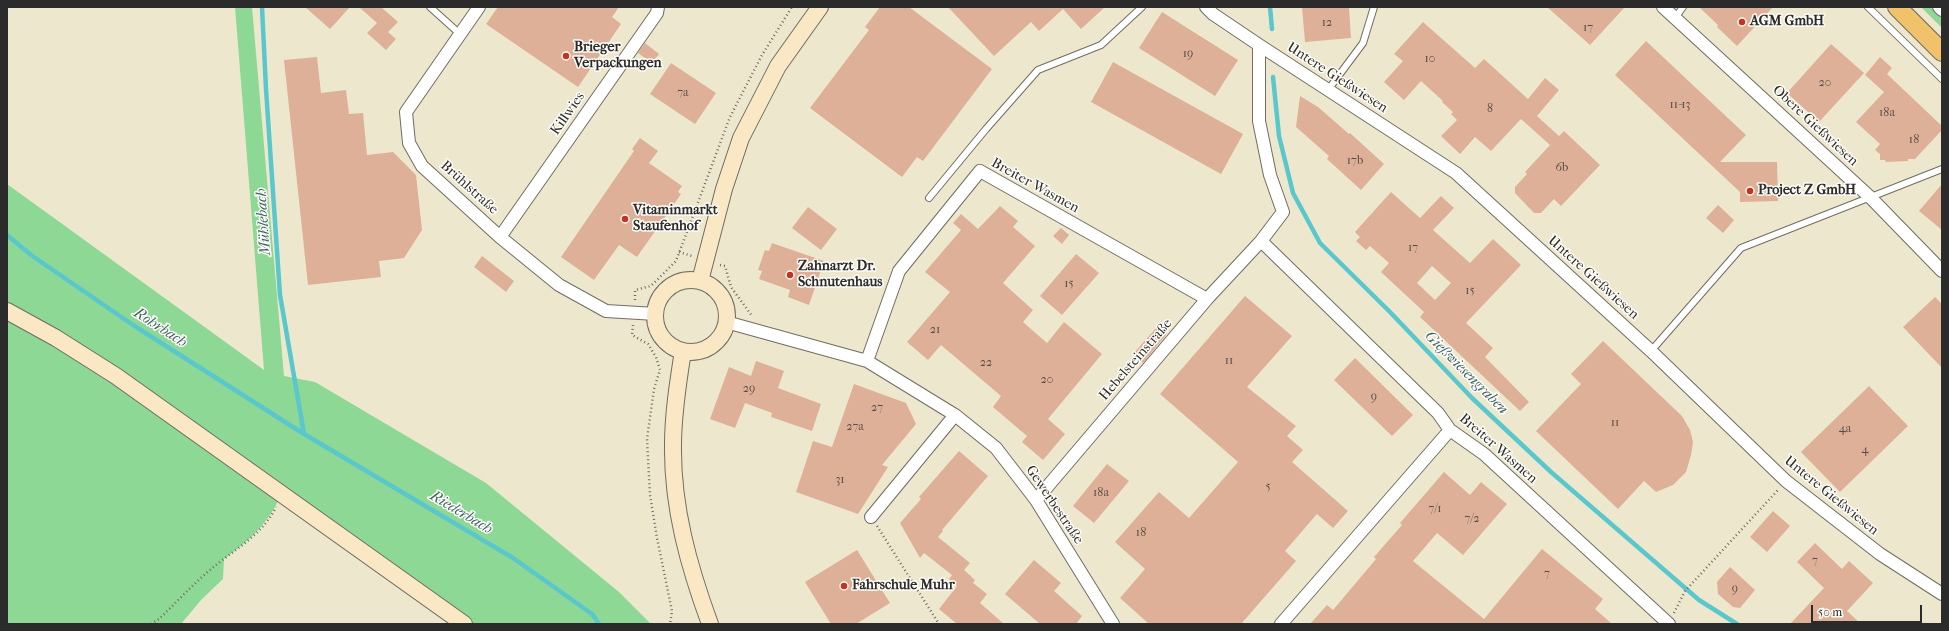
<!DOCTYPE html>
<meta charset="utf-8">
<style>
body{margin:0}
#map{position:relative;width:1949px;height:631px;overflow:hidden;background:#ede8cd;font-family:"IM FELL French Canon",serif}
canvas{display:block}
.frame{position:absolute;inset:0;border:8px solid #2b2b2b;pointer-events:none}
.scale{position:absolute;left:1811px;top:605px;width:111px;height:18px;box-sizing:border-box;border:2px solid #2b2b2b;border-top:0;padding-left:5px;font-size:12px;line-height:14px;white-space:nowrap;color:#2b2b2b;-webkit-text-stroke:3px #fdfcf7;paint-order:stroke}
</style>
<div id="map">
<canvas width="1949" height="631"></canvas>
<div class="frame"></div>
<div class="scale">50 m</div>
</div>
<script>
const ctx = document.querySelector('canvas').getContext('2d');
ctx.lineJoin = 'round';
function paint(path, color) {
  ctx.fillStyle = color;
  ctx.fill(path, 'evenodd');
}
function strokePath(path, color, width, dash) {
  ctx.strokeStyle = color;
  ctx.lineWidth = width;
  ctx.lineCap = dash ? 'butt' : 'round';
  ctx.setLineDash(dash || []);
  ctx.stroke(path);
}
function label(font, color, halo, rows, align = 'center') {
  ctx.font = font + ' "IM FELL French Canon",serif';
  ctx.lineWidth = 3;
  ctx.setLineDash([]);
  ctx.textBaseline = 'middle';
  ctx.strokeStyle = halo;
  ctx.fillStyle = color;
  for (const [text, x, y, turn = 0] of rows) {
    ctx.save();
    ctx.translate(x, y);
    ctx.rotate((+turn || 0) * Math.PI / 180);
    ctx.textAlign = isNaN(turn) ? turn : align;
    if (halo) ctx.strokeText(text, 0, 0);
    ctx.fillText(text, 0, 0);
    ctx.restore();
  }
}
const green = new Path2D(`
 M235,7H252L284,376L315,382L486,483L619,592L651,624H464L282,494C266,526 252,538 224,559L223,579L201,600L181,624H7V184L264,370Z
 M1921,7H1939L1942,10V28Z`);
const stream = new Path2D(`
 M262,7L266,89L280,295L304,434
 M1270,7L1272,29
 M1273,77L1279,136L1293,193L1320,243L1390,312L1472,398L1551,472L1699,600L1737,624
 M7,235L31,255L133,325L304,434L513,558L592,614L599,624`);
const building = new Path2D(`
 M305,7H350L330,29Z
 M359,7H381L398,22L388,32L396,39L386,50L367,33L377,23Z
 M498,7H619L612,17L621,24L578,87L486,24Z
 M880,7H909L992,69L923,161L917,157L902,177L810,108L869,30L865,27Z
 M948,7H1105L1081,29L1063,9L1039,31L1031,22L994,56Z
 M1302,7H1349L1351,38L1305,42Z
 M1547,7H1625L1590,45Z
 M1699,7H1773L1737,46L1717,27L1718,25Z
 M1162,12L1238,60L1215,96L1139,48Z
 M1423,22L1475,68L1484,59L1528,99L1545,78L1559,90L1537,116L1559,136L1564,131L1600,165L1561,206L1554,199L1541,213H1534L1515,193V187L1527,174L1525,172L1550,145L1521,119L1491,151L1475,137L1460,154L1441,136L1457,120L1451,114L1453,112L1442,102L1443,101L1421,81L1404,100L1384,82L1403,61L1394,54Z
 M1646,41L1746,135L1720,162H1777L1778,201L1740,202V192L1615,75Z
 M645,43L659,54L652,63L638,53Z
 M1831,44L1864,73L1819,122L1787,93Z
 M317,57L321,93L346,90L349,114L363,113L367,155L393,152L416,175L422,230L404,258L379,261L381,277L308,285L284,60Z
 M1880,57L1892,68L1887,74L1942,126V130L1915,159H1908V161L1886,162L1885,160H1880V154L1875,150L1880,144L1856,122L1884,92L1865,75Z
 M1113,62L1243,134L1221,174L1091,102Z
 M671,63L716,93L695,124L650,94Z
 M1300,96L1318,107L1349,134L1350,133L1384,164L1361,190L1327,159L1329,156L1296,127Z
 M640,138L658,151L649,163L682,186L678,192L681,194L637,257L619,245L594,280L561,257L634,151L632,149Z
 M1942,184V230L1919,211Z
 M1391,192L1420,218L1441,196L1454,208L1433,230L1470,263L1493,239L1521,265L1466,323L1493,348L1485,357L1529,402L1520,411L1420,317L1424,312L1381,272L1389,263L1370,246L1366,250L1356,241L1360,237L1355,232ZM1432,266L1451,283L1435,300L1417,283Z
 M1718,205L1734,220L1723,233L1706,218Z
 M1000,206L1018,221L1013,227L1035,246L1003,283L1033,310L1023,322L1047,343L1064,322L1102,354L1048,419L1065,434L1043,460L1022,442L1027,436L993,407L1001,396L941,345L928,360L907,342L950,292L925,272L961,230L953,223L961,214L978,229Z
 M808,207L837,229L821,250L792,228Z
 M1061,228L1069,235L1062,244L1053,236Z
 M772,243L824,261L809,305L788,297L790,290L759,279L762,271L758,270L765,250L769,251Z
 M1076,254L1099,273L1062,315L1040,296Z
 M482,256L514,281L506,292L474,267Z
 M1245,296L1292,336L1247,387L1296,426L1287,436L1303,450L1292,462L1348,511L1333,528L1317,514L1285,551L1296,561L1241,624H1149L1120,598L1145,569L1115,542L1159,492L1189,518L1238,462L1160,394Z
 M1935,297L1942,304V368L1903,327Z
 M1157,327L1166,335L1143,363L1133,354Z
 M1603,341L1682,416L1690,430L1693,442L1691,455L1686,472L1673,485L1656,492L1644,481L1618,509L1536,431L1581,384L1571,374Z
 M1355,358L1413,415L1392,436L1334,380Z
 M756,361L784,371L778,388L821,404L812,431L771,417L772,413L745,403L735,428L710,419L729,367L751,376Z
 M854,384L906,403L916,424L882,465L888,467L858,514L796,492L813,441L832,447Z
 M1869,386L1908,426L1840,492L1801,452Z
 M959,451L988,476L942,530L943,531L938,537L970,563L964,570L975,580L973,583L987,594L980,603L1004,624H957L939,609L957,586L949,579L952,575L924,553L920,558L900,523L921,499L919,497Z
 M1107,464L1129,481L1094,523L1073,506Z
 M1444,472L1470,495L1481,482L1507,504L1463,555L1437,533L1413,561L1484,619L1542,549L1603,599L1595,609L1612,624H1310L1327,605L1333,610L1376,559L1374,557L1402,525L1400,523Z
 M1773,511L1790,526L1767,552L1750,537Z
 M1815,543L1842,569L1849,561L1873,583L1847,611L1861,624H1790L1824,588L1797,562Z
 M857,550L890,603L856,624H831L805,582Z
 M1034,560L1061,583L1054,591L1082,616L1076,624H1040L1005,594Z
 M1730,567L1755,590L1740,608L1733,607L1718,594L1717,582Z`);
const path = new Path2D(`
 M679,252L692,256
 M720,265L725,266L731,287L752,316
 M635,300V290L651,286L676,261L730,117L762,55L792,7
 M633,325L632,335L648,344L656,357L660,370L654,389L647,439L650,495L657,538L672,611L670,624
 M877,526L939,624
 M1674,613L1685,591L1778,490
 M151,624L159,619C176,603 192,585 210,570C233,550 262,536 276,507`);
const lane = new Path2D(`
 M430,7L460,34
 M1868,7L1942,79
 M1675,18L1683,7
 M1328,90L1363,43L1374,7
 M929,198L986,129L1038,70L1101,45L1142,7
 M1651,351L1741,248L1942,169`);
const street = new Path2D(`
 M479,7L406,112L409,143L422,166L500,237L559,285L606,311L656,314
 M1206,7L1213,14L1259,45L1456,173L1651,351L1786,481L1880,554L1942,594
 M1663,7L1871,198L1942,271
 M1939,7L1942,10
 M500,237L657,13L658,7
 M1261,241L1438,413L1450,430L1484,454L1669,624
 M726,322L867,361L955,415L996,448L1036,500L1113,624
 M867,361L899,271L980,171L1207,299
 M1036,500L1207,299L1261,241L1283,212L1270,175L1259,121V45
 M871,517L955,415
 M1281,624L1450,430`);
const secondary = new Path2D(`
 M655 316a36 36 0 1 1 72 0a36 36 0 1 1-72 0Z
 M700,281L724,189L741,138L778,66L820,7
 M7,311L56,338L116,376L464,624
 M683,351C678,382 673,414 673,445C672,507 689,567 710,624`);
const primary = new Path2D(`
 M1897,7L1942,52`);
const markers = [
 [1742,22,4,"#c8321e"],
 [566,56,4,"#c8321e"],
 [1750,191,4,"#c8321e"],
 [625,219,4,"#c8321e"],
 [790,275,4,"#c8321e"],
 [844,586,4,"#c8321e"]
];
const numberNames = [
 ["12",1327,23],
 ["17",1588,28],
 ["19",1188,54],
 ["10",1430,59],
 ["20",1825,83],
 ["7a",683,93],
 ["11-13",1680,105],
 ["8",1490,109],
 ["18a",1887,113],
 ["18",1914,140],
 ["17b",1355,161],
 ["6b",1562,168],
 ["17",1413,248],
 ["15",1069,284],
 ["15",1470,291],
 ["21",935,330],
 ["11",1229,361],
 ["22",986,363],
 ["20",1047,380],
 ["29",749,389],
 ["9",1374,397],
 ["27",877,408],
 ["11",1615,423],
 ["27a",855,427],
 ["4a",1845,429],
 ["4",1865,450],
 ["31",840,480],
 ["5",1268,487],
 ["18a",1101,493],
 ["7/1",1435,509],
 ["7/2",1472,519],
 ["18",1141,533],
 ["7",1815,561],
 ["7",1547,574],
 ["9",1735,589]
];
const poiNames = [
 ["AGM GmbH",1750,22],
 ["Brieger",574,48],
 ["Verpackungen",574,64],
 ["Project Z GmbH",1758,191],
 ["Vitaminmarkt",633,211],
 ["Staufenhof",633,227],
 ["Zahnarzt Dr.",798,267],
 ["Schnutenhaus",798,283],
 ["Fahrschule Muhr",852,586]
];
const streetNames = [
 ["Untere Gießwiesen",1337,78,33],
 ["Killwies",568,114,-55],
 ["Obere Gießwiesen",1815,126,43],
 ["Breiter Wasmen",1035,186,29],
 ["Brühlstraße",469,188,42],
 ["Untere Gießwiesen",1593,278,42],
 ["Hebelsteinstraße",1136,360,-49],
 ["Breiter Wasmen",1498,449,41],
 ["Untere Gießwiesen",1831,496,39],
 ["Gewerbestraße",1054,505,56]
];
const waterNames = [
 ["Mühlebach",264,222,-94],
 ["Rohrbach",160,328,33],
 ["Gießwiesengraben",1466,373,45],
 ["Riederbach",461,513,31]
];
paint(green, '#8dd894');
strokePath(stream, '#5ac7cd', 4.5);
paint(building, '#ddb097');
strokePath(lane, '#6f6d64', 8);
strokePath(street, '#6f6d64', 14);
strokePath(secondary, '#6f6d64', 18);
strokePath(primary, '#6f6d64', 20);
strokePath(path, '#6f6d64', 2.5, [1, 3]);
strokePath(lane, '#fff', 6);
strokePath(street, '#fff', 12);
strokePath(secondary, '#fae7c3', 16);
strokePath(primary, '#f2c26a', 18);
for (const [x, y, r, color] of markers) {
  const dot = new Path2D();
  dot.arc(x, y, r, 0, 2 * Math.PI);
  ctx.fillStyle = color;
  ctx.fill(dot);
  strokePath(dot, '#fdfcf7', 1.5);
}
label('12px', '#584c46', null, numberNames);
label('bold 14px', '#2b2b2b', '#fdfcf7', poiNames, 'left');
label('14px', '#2b2b2b', '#fdfcf7', streetNames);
label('italic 15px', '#3b6264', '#fdfcf7', waterNames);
</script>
